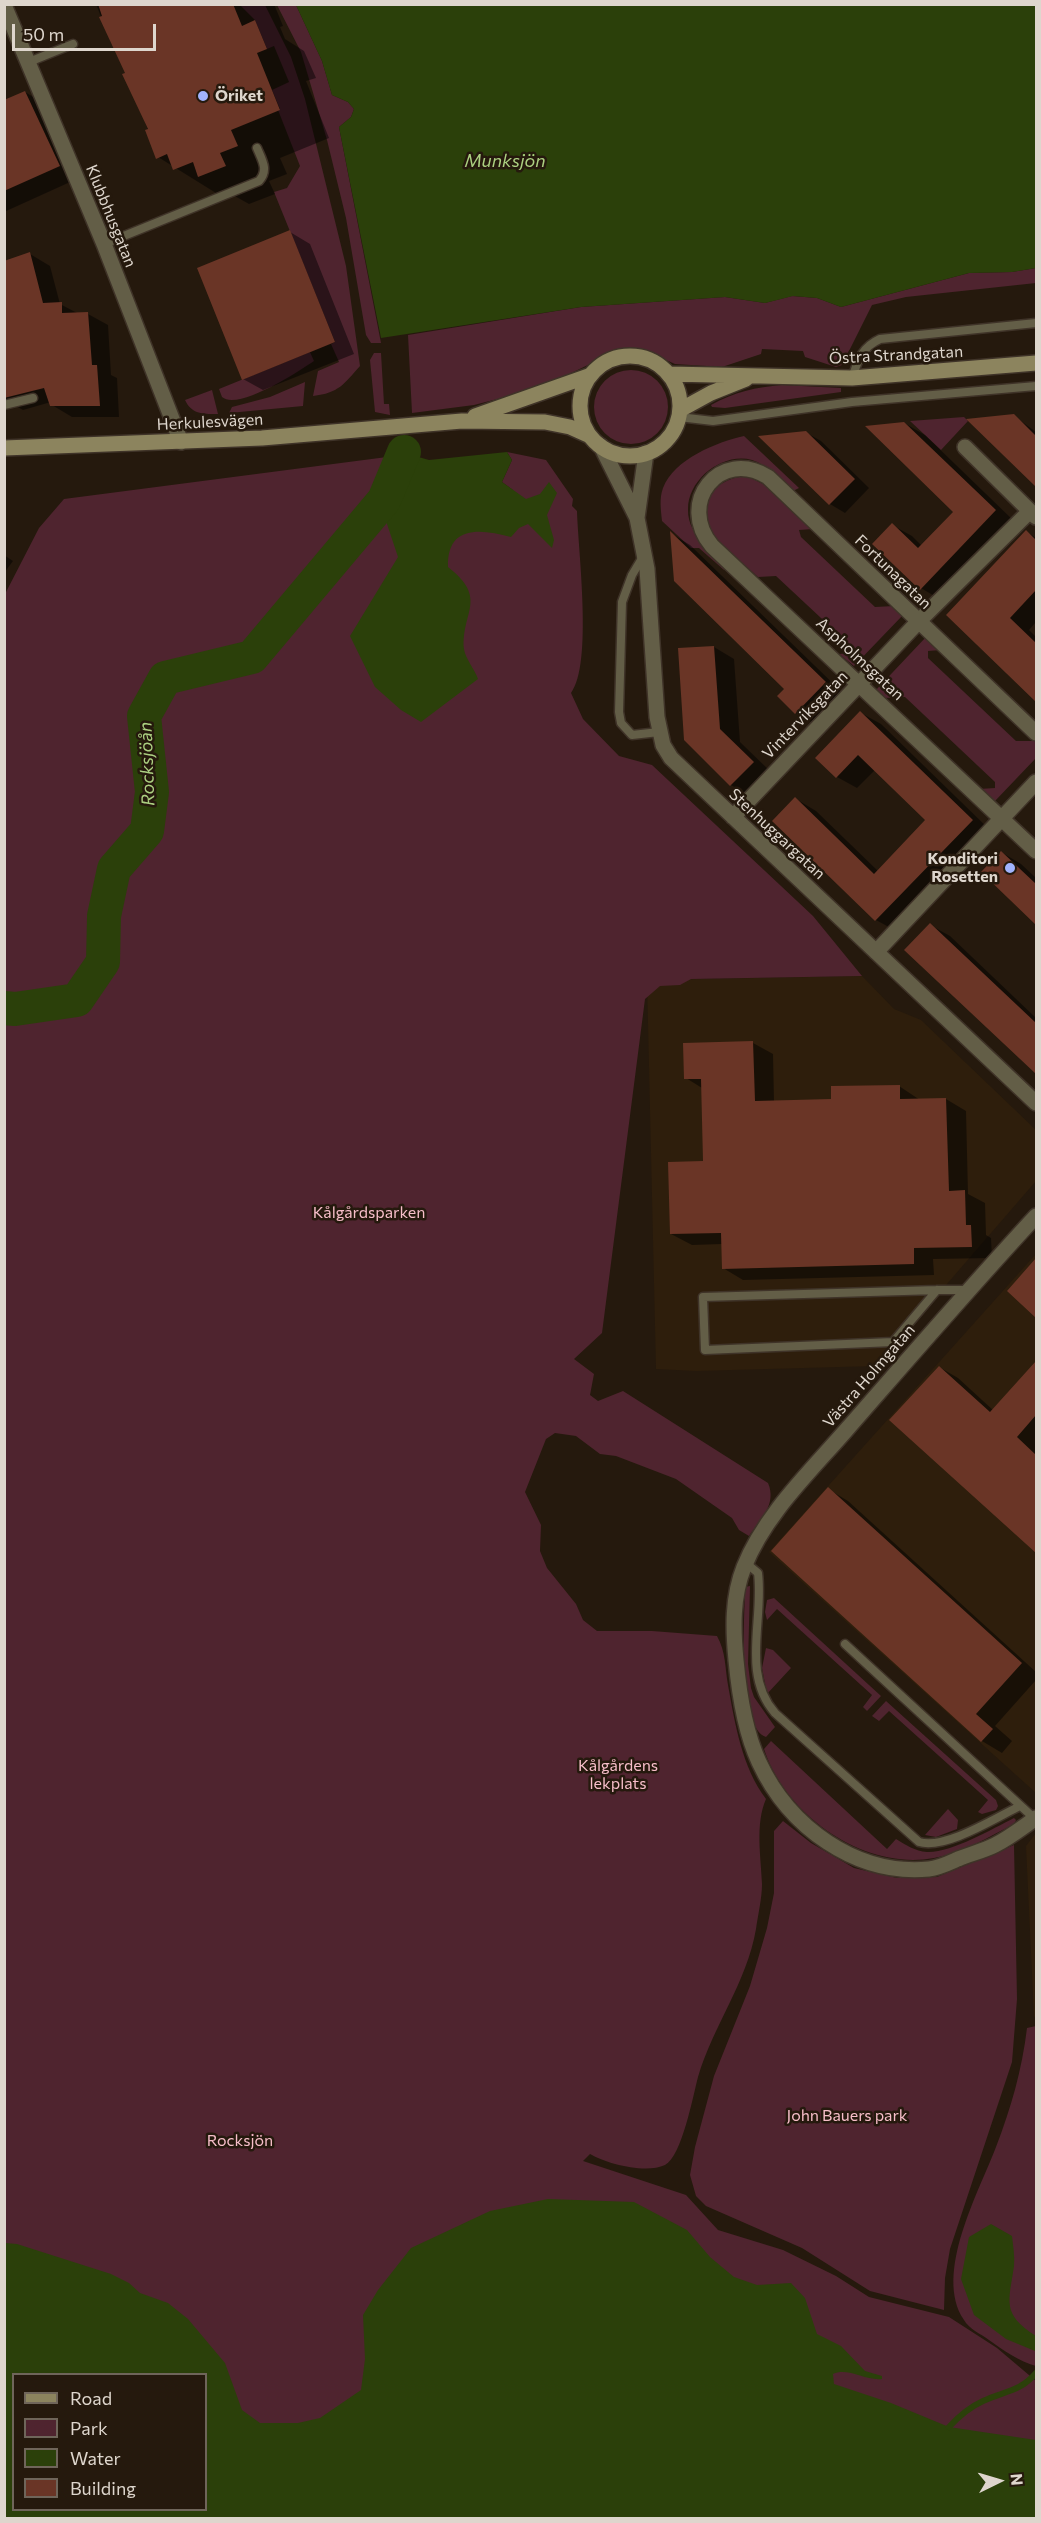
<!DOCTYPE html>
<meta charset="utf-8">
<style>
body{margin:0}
#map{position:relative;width:1041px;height:2523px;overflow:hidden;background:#25190d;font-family:Commissioner,sans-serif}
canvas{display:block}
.frame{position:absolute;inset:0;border:6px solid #ded6cd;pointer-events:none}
.legend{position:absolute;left:12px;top:2373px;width:195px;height:138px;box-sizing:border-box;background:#25190d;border:2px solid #6f655a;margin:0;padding:8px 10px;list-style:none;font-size:18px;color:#ded6cd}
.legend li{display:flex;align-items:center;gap:12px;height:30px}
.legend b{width:30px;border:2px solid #6f655a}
.north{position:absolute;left:969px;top:2451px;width:60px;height:60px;-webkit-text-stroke:4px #25190d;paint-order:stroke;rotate:85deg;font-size:16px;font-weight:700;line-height:24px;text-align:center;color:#ded6cd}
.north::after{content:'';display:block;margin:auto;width:21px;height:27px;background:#ded6cd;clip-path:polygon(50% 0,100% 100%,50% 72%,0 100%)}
.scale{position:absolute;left:12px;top:24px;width:144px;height:27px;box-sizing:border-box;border:3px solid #ded6cd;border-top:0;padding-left:8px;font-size:18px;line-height:21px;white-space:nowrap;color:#ded6cd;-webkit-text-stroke:4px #25190d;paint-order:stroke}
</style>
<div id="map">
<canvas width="1041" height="2523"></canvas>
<div class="frame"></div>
<ul class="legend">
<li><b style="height:8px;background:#8c845e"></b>Road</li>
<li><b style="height:16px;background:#4f242f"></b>Park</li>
<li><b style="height:16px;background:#2b400a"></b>Water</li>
<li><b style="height:16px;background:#6a3526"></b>Building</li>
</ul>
<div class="north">N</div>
<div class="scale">50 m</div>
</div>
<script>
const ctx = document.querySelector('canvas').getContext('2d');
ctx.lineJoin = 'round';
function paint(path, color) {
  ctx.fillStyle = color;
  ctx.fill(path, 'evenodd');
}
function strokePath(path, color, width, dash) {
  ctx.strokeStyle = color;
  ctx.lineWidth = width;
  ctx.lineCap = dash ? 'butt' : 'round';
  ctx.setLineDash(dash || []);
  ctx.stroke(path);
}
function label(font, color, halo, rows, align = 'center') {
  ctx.font = font + ' Commissioner,sans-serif';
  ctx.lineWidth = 5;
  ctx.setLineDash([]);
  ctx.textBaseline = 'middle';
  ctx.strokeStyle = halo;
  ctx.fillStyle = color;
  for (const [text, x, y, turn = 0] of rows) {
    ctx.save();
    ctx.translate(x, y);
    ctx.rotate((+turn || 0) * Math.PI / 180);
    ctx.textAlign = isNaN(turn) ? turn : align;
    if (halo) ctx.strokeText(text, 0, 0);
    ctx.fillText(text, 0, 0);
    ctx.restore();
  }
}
const built = new Path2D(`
 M862,976L894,1009L921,1020L1036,1130V1181L876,1366L696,1371L656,1369L647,980Z
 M1036,1254V1793L769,1552Z
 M1036,1833V2016L1034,2017L1026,1846Z`);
const green = new Path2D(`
 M240,5H265L291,57L305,99L346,266L360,366C344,384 339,393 313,396L318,371L339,362L331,344L335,342L274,192L287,188L300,166L278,110L280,109L272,90L289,82L274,46L267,49L255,20Z
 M277,5H296L322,61L332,95L348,102L354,109L351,117L339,127L381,343H371L366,335L346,218L327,140L301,52Z
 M1036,268V283L906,297L872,305L842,365L836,367L805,357L803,351L762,349L761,354L722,367L675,364L650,353L632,349L619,350L563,377L517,394L474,405L412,413L408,335L581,307L725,297L765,303L792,296L817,298L841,307L969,273L1012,272Z
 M310,352L314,361C298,372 238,411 222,397L219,389Z
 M374,353H381L384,404H389L390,415L375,412L370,360Z
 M594 407a37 37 0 1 1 74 0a37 37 0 1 1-74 0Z
 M305,382L303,406L229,413L232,407L270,397Z
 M782,385L841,388V392L725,408L712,407L711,405C734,392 756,387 782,385Z
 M212,390L218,414C204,414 192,415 185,400Z
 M964,417L968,421L941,450L910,421Z
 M744,436L799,488L791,492C780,481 768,465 752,460C723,452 688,479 688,509C687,541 723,551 724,570L699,548H691L662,521C661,511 659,498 663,488C674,459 717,442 744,436Z
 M507,452L546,460L573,499L572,506L577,511C578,550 593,664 571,693L583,719L619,756L652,765L813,916L862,976L691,979L680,985L660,986L645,999L602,1333L574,1359L594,1374L590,1395L598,1401L623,1391L768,1483C777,1504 761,1519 749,1536L739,1530L732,1518L676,1479L616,1456L600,1454L576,1436L555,1433L546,1439L525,1492L541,1525L540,1551L547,1568L576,1604L583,1620L597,1631H652L717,1636C726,1652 725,1668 728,1685C735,1724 742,1767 766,1799C755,1824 761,1857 762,1884C762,1898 758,1915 756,1929C747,1982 713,2026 698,2077C693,2096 682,2156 665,2165C646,2174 607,2164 590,2154L583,2161L686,2195L718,2230L783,2250L836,2276L869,2297L949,2317L997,2348L1036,2381V2518H5V594L39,528L64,499L387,457L378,497L513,490L502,482L512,460ZM14,2374H206V2510H14Z
 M747,476L767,486L813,529L799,530L801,537L875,607L894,606L903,615L854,666L839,654L852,653L851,646L776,576L758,577C744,564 723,550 713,534C692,504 715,478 747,476Z
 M926,637L941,650L928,651V658L1016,741H1036V758L995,801H991L979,789L995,788V782L905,697L884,698L876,690Z
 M750,1586L748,1664L751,1688L754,1697L775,1727L766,1737C738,1728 744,1619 745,1593V1587Z
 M774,1598L881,1696L867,1711L863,1707L872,1695L777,1609L767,1620L765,1612L767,1600Z
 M766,1648L773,1650L791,1668L767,1694L762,1668Z
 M886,1701L996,1800L998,1806L996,1810L982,1814L978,1812L988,1800L889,1711L879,1721L872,1716Z
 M771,1741L887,1849L896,1839C906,1845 915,1851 927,1852C951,1853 992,1829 1014,1818L1016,1820L1014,1824C989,1837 962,1853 934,1858C864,1871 785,1815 764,1749Z
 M948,1809L958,1820L957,1829L936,1837L925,1835Z
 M783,1821L811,1843L854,1868L897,1878L937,1877L1014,1845L1017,1999L1012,2062L950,2249L945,2278L944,2310L870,2291L802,2248L706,2206L696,2196L690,2175L695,2147L714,2076L750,1986L767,1928L774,1893V1831Z
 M1036,2026V2366C1019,2361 1004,2351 989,2340C981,2334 969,2329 964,2320C933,2274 979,2192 996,2147C1011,2108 1022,2070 1027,2028Z`);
const water = new Path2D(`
 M296,5H1036V268L1012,272L969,273L841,307L817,298L793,296L765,303L725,297L581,307L381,338L339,127L351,117L354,109L348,102L332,95L322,61Z
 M415,451V456L429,460L507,452L512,460L502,482L526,499L540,494L549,482L557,493L547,515L554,540L552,548L528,524L519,528L511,537C480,529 447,525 448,567C489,599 461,612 464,649C465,658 475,670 478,679L421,722L401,710L375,687L350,636L398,557L378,497L387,454Z
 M548,2199L634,2202L687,2230L710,2257L734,2277L757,2285L791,2283L805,2298L817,2334L841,2346L865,2371L882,2376V2379C865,2381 848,2367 833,2374L834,2384L891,2403L949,2427L1036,2440V2518H5V2243L17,2244L111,2274L129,2283L140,2293L168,2303L188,2319L225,2363L242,2410L260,2423H298L320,2418L361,2390L365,2359L363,2315L378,2290L411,2248L490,2211ZM14,2374H206V2510H14Z
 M991,2224L1012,2236C1013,2246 1015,2256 1014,2266C1009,2301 1001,2314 1036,2336V2357L1035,2351L1006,2339L974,2315L961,2279L969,2237Z`);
const shadow = new Path2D(`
 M96,4H274L283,26L280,27L285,39L304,51L316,78L306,81L329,138L280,158L287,174L269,181L275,194L249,204L233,195L224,198L158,157L127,74L117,47L112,45Z
 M25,92L45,104L79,178L4,212V102Z
 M290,232L310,244L354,354L263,390L243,379Z
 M30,254L50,266L60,304L79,314H88L108,325L111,375L117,378L119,417H72L52,405L51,402L23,410L4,399V263Z
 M1014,416L1036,432V485L970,420Z
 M904,423L925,435L1015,522L941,600L921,588L892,525L912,536L922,546L955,512Z
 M805,432L821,441L869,488L845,513L830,504L761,437Z
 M1027,532L1036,538V622L1029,630L1036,637V700L948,615Z
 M672,534L690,545L845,695L816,725L796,713L779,696L787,688Z
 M4,555L13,561L4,573Z
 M714,647L734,659L740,742L773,774L751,796L731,785L685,739Z
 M861,713L881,724L992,832L896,931L876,920L774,821L796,799L816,811L878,871L928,820L875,770L857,788L837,777Z
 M1001,852L1021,864L1036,878V923L983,872Z
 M930,925L950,936L1036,1018V1071L907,949Z
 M753,1043L773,1054L774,1102L833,1101L899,1086L920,1100L946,1099L966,1111L968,1194L985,1203L986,1235L991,1238L992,1258L933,1259L934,1275L743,1280L723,1268L722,1244L692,1245L671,1234L704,1163L702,1088L686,1078Z
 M1029,1268L1036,1273V1316L1009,1291Z
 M1036,1363L1035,1448L1036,1551L892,1420L939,1367L958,1378L994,1411Z
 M828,1489L848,1501L1036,1672V1680L995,1726L1012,1741L1002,1753L982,1741L773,1551Z`);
const stream = new Path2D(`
 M949,2427C959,2416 970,2407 983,2401C1004,2391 1020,2392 1036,2373`);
const river = new Path2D(`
 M4,1008L15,1009L77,1000L103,962L104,916L114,869L147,831L152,792L144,716L165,678L252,657L384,500L404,452`);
const building = new Path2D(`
 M98,4H233L242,26L255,20L267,49L257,53L280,110L231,130L238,146L220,153L226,166L198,177L193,162L173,170L167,154L156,159L145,130L148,129L122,74L125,73L99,17L102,16Z
 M25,91L60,166L4,191V100Z
 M290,230L335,342L242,380L197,268Z
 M30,252L43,303L62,302V313L88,312L92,365H97L100,406H50L44,388L4,398V261Z
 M1014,414L1036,436V487L966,419Z
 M904,422L996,510L920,590L872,544L892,523L918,548L953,512L865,426Z
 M806,431L855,479L829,505L758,436Z
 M1026,530L1036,540V590L1010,618L1036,643V702L946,615Z
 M670,531L826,682L795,714L777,696L784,689L674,581Z
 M714,646L720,729L754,762L730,786L684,740L678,648Z
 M860,711L973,820L875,921L772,821L795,797L874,874L925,820L858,755L836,778L815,758Z
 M1001,851L1036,884V925L981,872Z
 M930,923L1036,1023V1074L904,950Z
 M753,1041L755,1101L831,1099V1086L900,1085V1099L946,1098L949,1191L965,1190L966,1225H971L972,1247L914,1248V1264L722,1269L721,1233L670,1234L668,1162L703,1161L701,1079H684L683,1043Z
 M1036,1258V1318L1007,1291Z
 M1036,1361V1415L1017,1437L1036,1455V1553L889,1420L939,1366L990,1412Z
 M828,1487L1022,1663L976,1714L993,1729L981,1742L771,1551Z`);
const service = new Path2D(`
 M29,62L73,44
 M104,244L259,181C269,170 262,160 257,148
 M852,378C858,360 862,347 880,339L1036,323
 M4,405L33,398
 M679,417L713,421L852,402L1036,386
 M644,555L632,575L622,602L619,712L621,723L632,735L659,732
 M937,1290L893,1342L705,1350L703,1297L937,1290H967
 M746,1563L758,1573C764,1620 741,1674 775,1713L919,1842C945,1850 995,1818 1020,1806
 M845,1644L1035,1819`);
const minor = new Path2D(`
 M4,5L104,244L181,442
 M601,446L637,518L647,569L657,717L663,745L671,758L1036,1103
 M965,447L1036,517
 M637,518L646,453
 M1036,733L768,477C720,447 676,503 712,546L1036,851
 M733,817L919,621L1030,511
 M876,952L1036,782
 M1036,1216C972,1285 910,1357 848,1428C811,1471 765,1514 744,1567C732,1597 733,1629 736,1660C739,1693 745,1732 759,1762C789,1827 856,1876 929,1869C939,1868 949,1863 958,1859C970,1854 983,1851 995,1845C1009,1838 1023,1827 1036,1818`);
const secondary = new Path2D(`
 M580 406a50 50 0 1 1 100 0a50 50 0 1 1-100 0Z
 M669,374L852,378L1036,363
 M680,410L711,393L746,379
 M475,416L591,375
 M4,448L262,438L462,421L545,422L570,427L590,436`);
const markers = [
 [203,96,6,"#a1b3fd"],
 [1010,868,6,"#a1b3fd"]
];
const poiNames = [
 ["Öriket",215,96],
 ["Konditori",998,859,"right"],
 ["Rosetten",998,877,"right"]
];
const streetNames = [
 ["Klubbhusgatan",111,216,68],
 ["Östra Strandgatan",896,355,-3],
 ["Herkulesvägen",210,422,-3],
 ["Fortunagatan",893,572,44],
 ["Aspholmsgatan",860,659,43],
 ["Vinterviksgatan",805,715,-46],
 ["Stenhuggargatan",777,834,43],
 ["Västra Holmgatan",869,1376,-49]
];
const parkNames = [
 ["Kålgårdsparken",369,1213],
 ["Kålgårdens",618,1766],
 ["lekplats",618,1784],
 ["John Bauers park",847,2116],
 ["Rocksjön",240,2141]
];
const waterNames = [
 ["Munksjön",505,161],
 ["Rocksjöån",147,764,-92]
];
paint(built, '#2e1e0c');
paint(green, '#4f242f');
paint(water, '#2b400a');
paint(shadow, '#0007');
strokePath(stream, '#2b400a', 6);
strokePath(river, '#2b400a', 34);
paint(building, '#6a3526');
strokePath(service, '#3f3328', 11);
strokePath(minor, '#3f3328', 18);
strokePath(secondary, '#3f3328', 18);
strokePath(service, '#635e47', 8);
strokePath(minor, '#635e47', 15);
strokePath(secondary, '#8c845e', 15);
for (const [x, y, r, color] of markers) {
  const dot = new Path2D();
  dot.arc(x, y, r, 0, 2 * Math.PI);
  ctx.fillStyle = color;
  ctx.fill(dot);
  strokePath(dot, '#25190d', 2);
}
label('bold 16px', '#ded6cd', '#25190d', poiNames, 'left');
label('16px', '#ded6cd', '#25190d', streetNames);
label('16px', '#f7bec9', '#25190d', parkNames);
label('italic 18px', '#acd081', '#25190d', waterNames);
</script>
